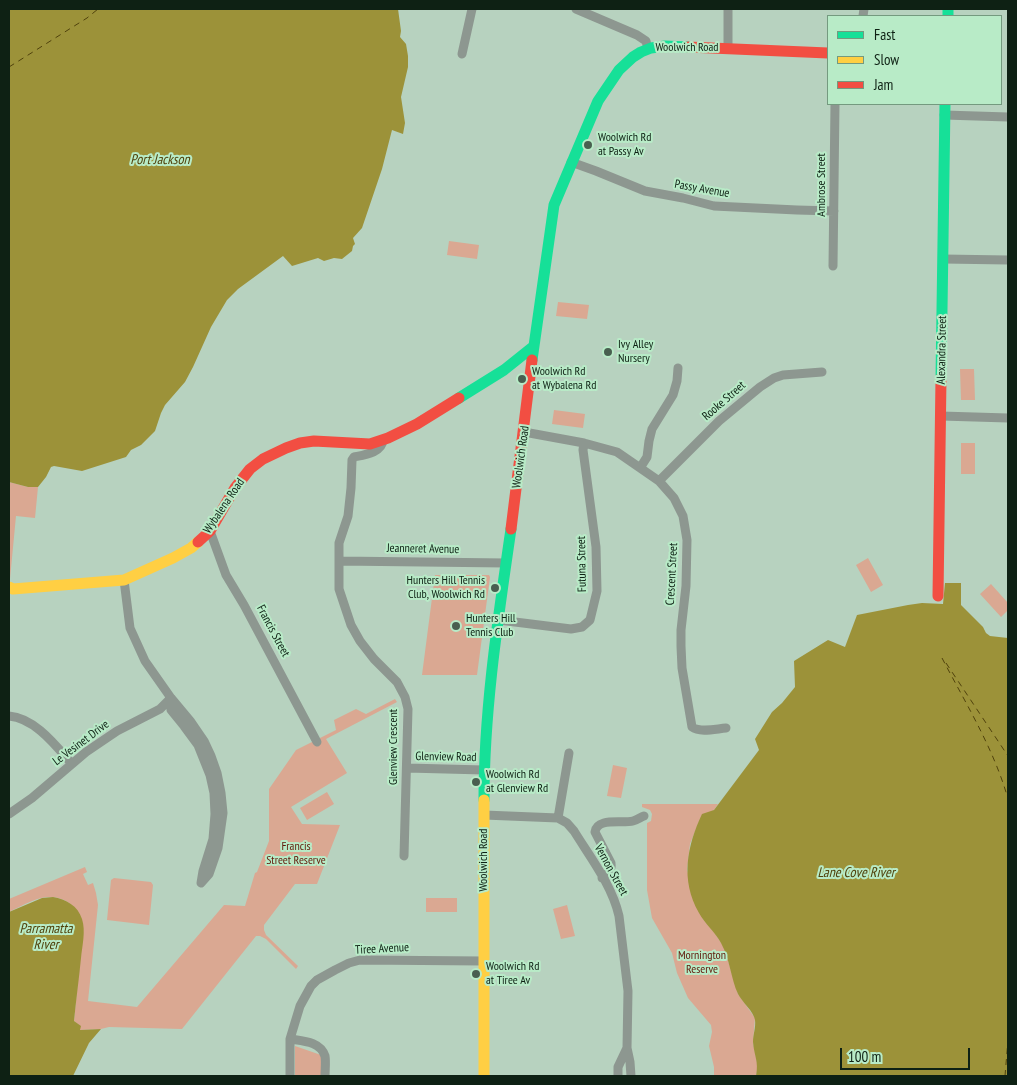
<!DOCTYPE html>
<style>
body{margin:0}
#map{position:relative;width:1017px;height:1085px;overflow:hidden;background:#b7d2bf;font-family:"PT Sans Narrow",sans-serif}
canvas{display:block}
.frame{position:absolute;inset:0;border:10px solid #0e2114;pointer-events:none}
.legend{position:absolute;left:827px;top:15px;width:175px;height:90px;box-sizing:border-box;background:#b8ebc7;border:1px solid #749a7f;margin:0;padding:6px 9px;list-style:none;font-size:15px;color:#0e2114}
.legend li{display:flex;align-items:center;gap:10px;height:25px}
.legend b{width:25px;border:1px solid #749a7f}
.scale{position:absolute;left:840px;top:1048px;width:130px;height:22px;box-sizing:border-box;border:2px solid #0e2114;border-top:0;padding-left:6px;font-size:15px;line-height:18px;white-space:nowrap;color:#0e2114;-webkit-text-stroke:4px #b8ebc7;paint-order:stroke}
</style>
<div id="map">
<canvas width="1017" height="1085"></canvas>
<div class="frame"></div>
<ul class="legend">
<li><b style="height:6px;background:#16e098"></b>Fast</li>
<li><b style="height:6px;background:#ffcf43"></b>Slow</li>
<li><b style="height:6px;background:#f24e42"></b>Jam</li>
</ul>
<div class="scale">100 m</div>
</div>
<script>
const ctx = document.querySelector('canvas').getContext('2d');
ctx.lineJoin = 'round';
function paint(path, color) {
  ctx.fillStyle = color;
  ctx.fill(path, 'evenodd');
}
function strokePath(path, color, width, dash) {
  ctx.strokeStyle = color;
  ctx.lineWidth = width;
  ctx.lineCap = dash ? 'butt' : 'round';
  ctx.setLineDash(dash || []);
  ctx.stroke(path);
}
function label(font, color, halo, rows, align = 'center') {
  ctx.font = font + ' "PT Sans Narrow",sans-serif';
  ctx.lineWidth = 4;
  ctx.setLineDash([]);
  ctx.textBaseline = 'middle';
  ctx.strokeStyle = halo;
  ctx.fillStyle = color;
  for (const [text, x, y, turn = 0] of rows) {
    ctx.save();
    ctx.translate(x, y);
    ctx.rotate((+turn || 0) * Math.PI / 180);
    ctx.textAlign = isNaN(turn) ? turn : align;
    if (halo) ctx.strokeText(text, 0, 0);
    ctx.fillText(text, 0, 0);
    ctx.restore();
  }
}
const green = new Path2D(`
 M449,241L479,245L477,259L447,255Z
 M558,302L589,305L587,319L556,316Z
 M960,369H974L975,400H961Z
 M554,410L585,414L583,428L552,424Z
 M961,443H975V474H961Z
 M9,482L28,487H38L35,518L16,516L10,579H9Z
 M868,558L883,585L871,592L856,565Z
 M435,575H489L490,577L477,675H422Z
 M991,584L1008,603V610L1001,617L980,594Z
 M395,699L397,702L326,739L347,773L291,807L302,824L340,825L317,884H295L264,925V930L266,935L298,966L296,969L266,939L260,936H256L182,1029L109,1027L101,1029L80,1030V1026L74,1021L83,928C82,907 62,893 41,898C30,901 19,907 9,912V899L85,867L87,872L83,874L88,885L93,883L96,893L98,905L88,1001L137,1007L224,905L245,906L255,873L257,872L269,841V789L296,750L336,730L334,720L356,709L366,714Z
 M613,765L627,768L621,798L607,796Z
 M327,792L334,804L307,820L300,808Z
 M642,804H718L714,810L700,819L690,844L687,870L703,919L714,932L724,947L738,994L755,1018L753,1043L758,1067L756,1076H714V1067L709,1046L712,1032L711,1025L688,998L677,973L672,953L652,918L647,890V823L651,821L652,814L650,810L642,807Z
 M114,878L151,882L153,885L149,925L107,920L111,880Z
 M426,898H457V912H426Z
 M567,905L575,936L561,939L553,909Z
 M295,1046L321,1055V1076H295Z`);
const water = new Path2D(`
 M9,9H398L401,31L400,37L406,44L408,56V67L401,97L405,123L403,134L392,130L382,169L362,228L353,238L355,244L353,246L352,251L342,259L334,258L324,261L318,258L292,266L283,256L238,289L227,300L211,327L193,367L185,382L165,405L161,413L155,431L141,445L131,450L126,457L82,471L54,466L51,467L46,477L38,487H28L9,482Z
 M945,583H961V605L983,627L986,633L990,636L1008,638V1076H756C759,1061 754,1056 753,1042C753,1035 756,1027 755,1020C754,1012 742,1002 738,994C731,979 730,959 721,943C715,932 705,924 699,913C680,880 687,846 702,814L714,810L759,750L755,739L772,712L782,703L795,687L794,661L828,640L845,647L857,615L908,605L922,603L943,604Z
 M53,897C66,899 78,906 82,919C86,931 82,947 81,958C79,979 76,1000 74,1021L81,1026L80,1030L101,1029L89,1043L73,1076H9V912L42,898Z`);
const ferry = new Path2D(`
 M9,67L87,18L98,9
 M942,658C966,704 994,749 1008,799
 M946,663L1008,756
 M1005,1076L1008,1040`);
const street = new Path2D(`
 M576,9L637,35L646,41L648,49
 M863,16L864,9
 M728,48V9
 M462,54L472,9
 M944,115L1008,117
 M571,162L596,171L645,191L683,198L714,206L797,210L834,211
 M943,259L1008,260
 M833,266L835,104
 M941,416L1008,418
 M524,432L584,443L617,452L659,481L674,498L683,516L687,540L686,586L681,630V646L682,668L692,727C700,733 715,729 726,728
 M383,440C382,453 364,455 354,457L352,460L351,488L348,516L339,543V589L351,625L360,641L374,659L397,682L405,697L408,709L404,856
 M640,468L647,457L649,441L652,429L673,395L677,381L678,368
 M659,481L719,421L760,387L774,378L783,375L822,372
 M210,531L226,575L244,605L317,742
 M339,561L506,563
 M124,580L130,628L145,661L171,698L191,722L204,741L211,756L217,773L221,793L223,813L218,848L209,874L201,883
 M499,620L571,629L582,627L590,620L597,591L596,547L583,450L584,443
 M171,698V710L184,726L198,745L210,775L214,793L215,814L213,839L203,871L201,883
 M9,716C35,718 56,746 72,764
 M407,768L484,770
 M9,814L32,798L86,752L117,731L160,709L171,698
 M484,815L558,818L567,823L574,831C590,857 612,885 619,916L628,991L627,1048L618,1067V1076
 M558,818L569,753
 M602,878C608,873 612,871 611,863L595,832C597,817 622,824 633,821C637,820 641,817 644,816
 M290,1039C302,1041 320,1041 325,1056C326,1062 325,1070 325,1076
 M627,1048L630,1062L631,1076
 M290,1076V1039L300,1006L311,986L317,980L335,970L349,963L360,960L483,961`);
const fast = new Path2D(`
 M948,9V16
 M532,360L554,205L598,101L619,70L633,57L641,52L651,48L665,46L688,47
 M941,378L945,104
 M459,398L504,370L534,346
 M484,800C484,709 498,619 511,529`);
const slow = new Path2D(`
 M9,587L13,589L124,580L173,558L191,548L198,542
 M484,800V1076`);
const jam = new Path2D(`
 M688,47L828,53
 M511,529L532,360
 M198,542L210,531L235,488L250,469L263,459L286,448L300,443L314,441L370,444L388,438L417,424L459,398
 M938,596L941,378`);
const markers = [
 [588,145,5,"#495f50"],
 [608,352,5,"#495f50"],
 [522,379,5,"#495f50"],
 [495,588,5,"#495f50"],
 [456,626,5,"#495f50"],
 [476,782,5,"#495f50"],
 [476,974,5,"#495f50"]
];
const streetNames = [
 ["Woolwich Road",687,48],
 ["Ambrose Street",822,185,-90],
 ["Passy Avenue",702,189,10],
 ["Alexandra Street",942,350,-89],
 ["Rooke Street",724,401,-41],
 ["Woolwich Road",521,457,-82],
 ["Wybalena Road",224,506,-56],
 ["Jeanneret Avenue",423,549,1],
 ["Futuna Street",582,564,-91],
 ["Crescent Street",672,574,-87],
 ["Francis Street",273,631,62],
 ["Le Vesinet Drive",81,743,-37],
 ["Glenview Crescent",394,747,-90],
 ["Glenview Road",446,757,1],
 ["Woolwich Road",484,860,-90],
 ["Vernon Street",611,870,61],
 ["Tiree Avenue",382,949,-3]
];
const poiNames = [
 ["Woolwich Rd",598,138],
 ["at Passy Av",598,152],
 ["Ivy Alley",618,345],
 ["Nursery",618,359],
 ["Woolwich Rd",532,372],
 ["at Wybalena Rd",532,386],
 ["Hunters Hill Tennis",485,581,"right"],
 ["Club, Woolwich Rd",485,595,"right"],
 ["Hunters Hill",466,619],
 ["Tennis Club",466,633],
 ["Woolwich Rd",486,775],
 ["at Glenview Rd",486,789],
 ["Woolwich Rd",486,967],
 ["at Tiree Av",486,981]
];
const parkNames = [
 ["Francis",296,847],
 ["Street Reserve",296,861],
 ["Mornington",702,956],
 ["Reserve",702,970]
];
const waterNames = [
 ["Port Jackson",160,160],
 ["Lane Cove River",856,873],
 ["Parramatta",46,929],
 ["River",46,945]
];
paint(green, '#daa892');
paint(water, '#9c9239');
strokePath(ferry, '#50420c', 1, [6, 5]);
strokePath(street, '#8d9790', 9);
strokePath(fast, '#16e098', 11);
strokePath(slow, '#ffcf43', 11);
strokePath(jam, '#f24e42', 11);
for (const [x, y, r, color] of markers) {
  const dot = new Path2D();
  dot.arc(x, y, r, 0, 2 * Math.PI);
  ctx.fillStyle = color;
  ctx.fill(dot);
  strokePath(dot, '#b8ebc7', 2);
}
label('12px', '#0e2114', '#b8ebc7', streetNames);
label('12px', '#0e2114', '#b8ebc7', poiNames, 'left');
label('12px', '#61190a', '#b8ebc7', parkNames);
label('italic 14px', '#50420c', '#b8ebc7', waterNames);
</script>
